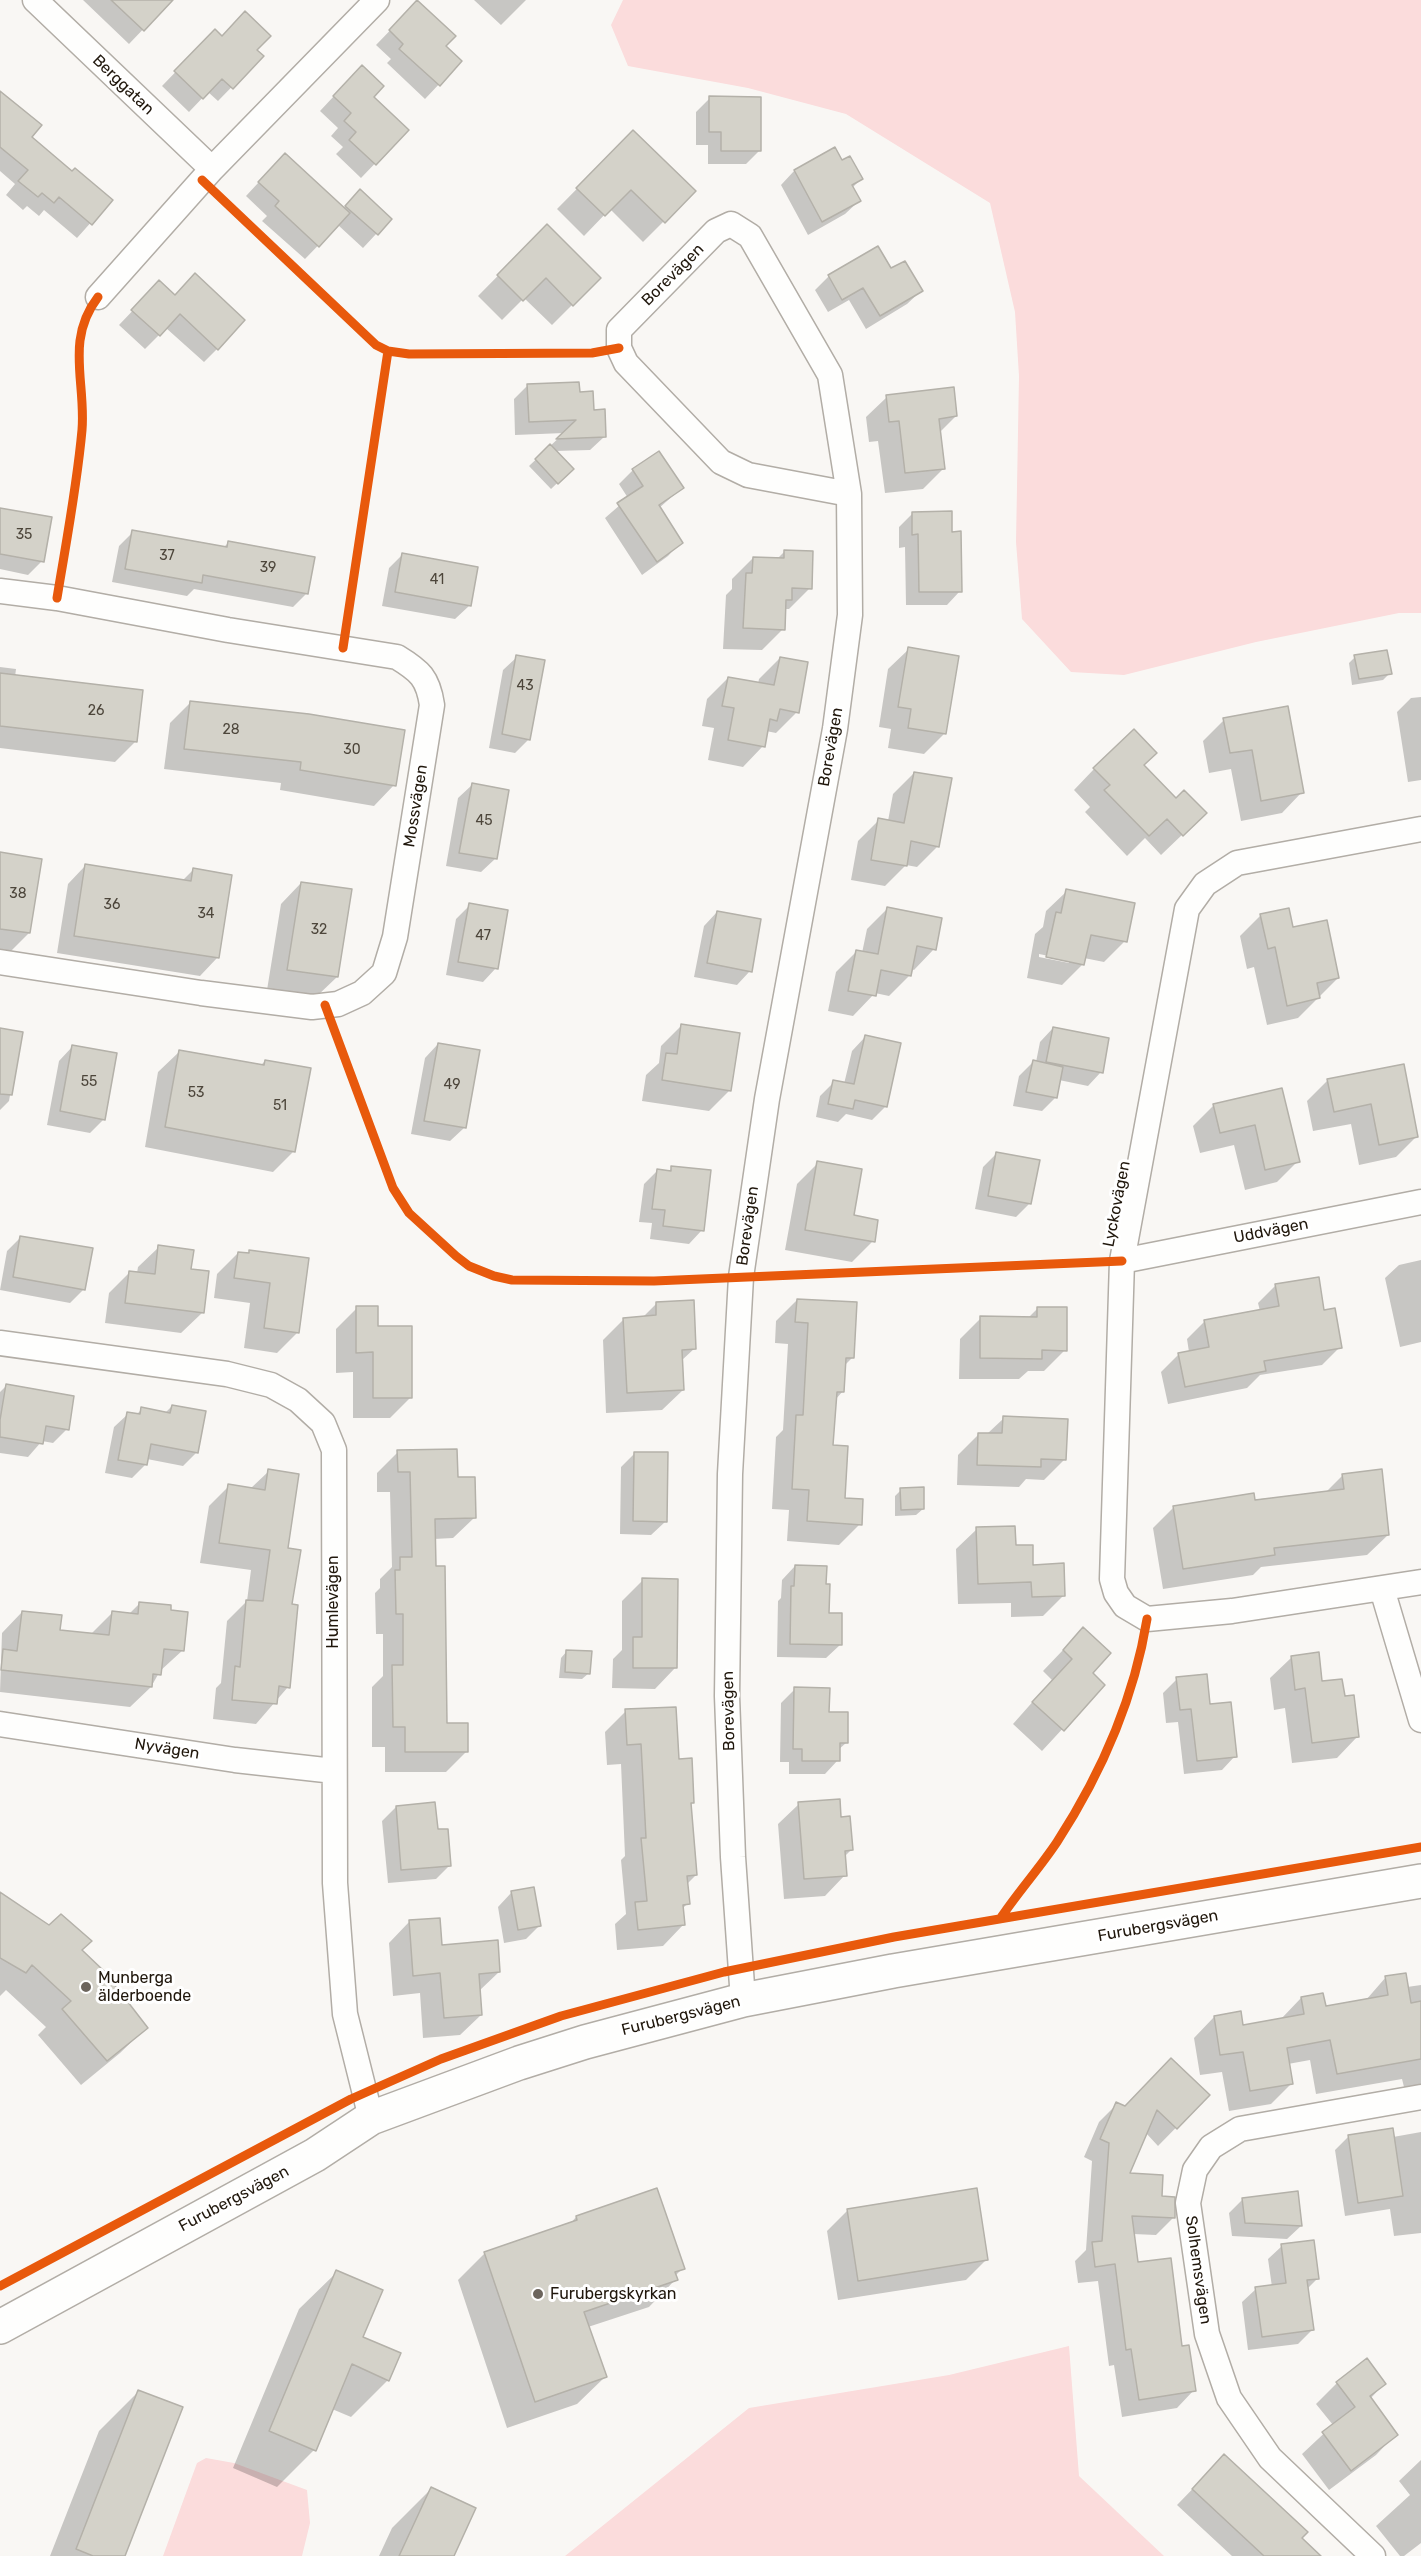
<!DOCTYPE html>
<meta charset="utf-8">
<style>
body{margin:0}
canvas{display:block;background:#f9f7f4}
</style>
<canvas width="1421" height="2556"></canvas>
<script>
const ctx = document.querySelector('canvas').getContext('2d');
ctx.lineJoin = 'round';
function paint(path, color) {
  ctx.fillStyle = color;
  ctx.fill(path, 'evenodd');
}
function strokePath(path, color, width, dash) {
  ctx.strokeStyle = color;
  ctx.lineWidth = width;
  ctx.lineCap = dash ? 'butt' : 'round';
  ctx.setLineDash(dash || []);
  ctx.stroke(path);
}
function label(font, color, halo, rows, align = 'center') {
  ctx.font = font + ' Rubik,sans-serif';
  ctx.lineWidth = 6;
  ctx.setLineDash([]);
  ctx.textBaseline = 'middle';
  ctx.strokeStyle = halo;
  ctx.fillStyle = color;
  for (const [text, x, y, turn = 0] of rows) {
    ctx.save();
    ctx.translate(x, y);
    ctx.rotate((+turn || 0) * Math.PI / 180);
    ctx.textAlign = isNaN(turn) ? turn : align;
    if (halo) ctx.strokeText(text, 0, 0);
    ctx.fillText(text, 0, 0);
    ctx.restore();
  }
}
const green = new Path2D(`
 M623,0H1421V613H1399L1256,642L1124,675L1071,672L1022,619L1016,542L1019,376L1015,312L990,203L846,114L748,88L628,66L611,25Z
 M1069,2346L1079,2476L1164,2556H565L749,2408L949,2375Z
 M206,2458L234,2463L307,2490L310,2523L302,2556H163L197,2463Z`);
const shadow = new Path2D(`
 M83,0H171L129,44Z
 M474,0H526L501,25Z
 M404,16L460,62L425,99L387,63L391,59L376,45Z
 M215,31L222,38L255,50L262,56L218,101L208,92L189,112L162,86Z
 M348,81L372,97L407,130L361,178L336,154L343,147L331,136L338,128L320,111Z
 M0,93L30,137L72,173L111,200L77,238L44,210L39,216L27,206L23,210L6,195L15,184L0,171Z
 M710,98L760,150L746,164H708V145H696V112Z
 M633,132L694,191L643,242L610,209L584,236L557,209Z
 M835,149L842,162L861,179L852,188L859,201L845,214L808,235L781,185L794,171Z
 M271,169L343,209L360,192L390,219L363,248L338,225L305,259L262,221L267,216L246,196Z
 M547,226L599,278L552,325L524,298L502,320L478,296Z
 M829,276L921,291L907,304L866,329L849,300L828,312L815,290Z
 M159,283L217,349L204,362L166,328L145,349L119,325Z
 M528,385L592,411L604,437L590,450L555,451L572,469L551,489L529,466L564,433L515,435L514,399Z
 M887,397L956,416L939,433L944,468L923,489L885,493L878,441L869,442L866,417Z
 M659,453L682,488L659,508L681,542L668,556L642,575L605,518L628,498L619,484L633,470Z
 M0,509L42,561L28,575L0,569Z
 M913,513L950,533L960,591L947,605H906L905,547L899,548V527Z
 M133,532L223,548L228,543L306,594L293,607L194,589L187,596L112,582L119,546Z
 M785,551L810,588L789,609H784L783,629L762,650L723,649L726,595L732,589V579L753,558L777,559Z
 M403,554L469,606L455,619L382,606L389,568Z
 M909,649L945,733L924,754L888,748L891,729L879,727L888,669Z
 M517,657L529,739L515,753L489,748L503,670Z
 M1355,657L1390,673L1383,680L1352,685L1349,663Z
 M780,658L797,712L776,733L766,731L763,746L743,767L708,760L714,728L702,726L707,699L728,678L758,684L759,679Z
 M0,667L16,669L15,677L136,741L115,762L0,748Z
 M1421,697V780L1408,782L1397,712L1411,698Z
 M190,703L394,785L374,806L280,790L281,783L164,769L170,723Z
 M1224,720L1302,792L1282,813L1241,821L1231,769L1209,773L1203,741Z
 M1143,766L1184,833L1161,855L1145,838L1127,856L1085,812L1090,807L1074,790L1094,769Z
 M914,773L938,846L917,867L906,865L885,886L851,880L858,841L879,820L888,821L893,794Z
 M472,785L495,859L481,872L446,866L458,798Z
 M0,854L29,933L11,951L0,949Z
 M85,866L182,881L193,870L230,876L217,958L200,976L57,953L68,884Z
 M301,883L337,977L316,997L267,990L281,904Z
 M1067,891L1125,941L1104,962L1084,958L1083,964L1062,985L1027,978L1035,934L1043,927L1046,911ZM1039,954L1069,960V963L1039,957Z
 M470,905L496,968L483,982L446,975L456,919Z
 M888,908L934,949L914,970L911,969L910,975L889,996L875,993L853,1016L828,1011L836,972L856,952L862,953L867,929Z
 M717,912L750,971L737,985L694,977L704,926Z
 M1261,915L1292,929L1338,978L1298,1018L1267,1025L1254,967L1247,969L1240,936Z
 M682,1025L730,1090L709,1111L642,1101L646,1075L659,1063L661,1046Z
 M1053,1028L1101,1072L1088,1086L1059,1080L1056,1097L1042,1111L1013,1106L1019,1076L1033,1062H1036L1040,1042Z
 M0,1029L21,1033L9,1101L0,1110Z
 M865,1037L886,1106L872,1120L846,1114L838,1122L816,1117L820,1096L834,1082L844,1084L852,1051Z
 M438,1044L464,1128L450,1141L411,1134L425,1058Z
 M72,1047L104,1119L90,1133L47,1125L59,1061Z
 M179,1052L260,1066L265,1061L294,1151L273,1172L145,1147L158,1072Z
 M1402,1065L1417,1136L1396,1157L1359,1165L1351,1124L1313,1131L1307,1101L1328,1080Z
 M1281,1089L1298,1161L1277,1182L1245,1190L1234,1145L1200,1153L1193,1126L1214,1105Z
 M996,1154L1030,1203L1016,1217L975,1209L983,1167Z
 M818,1163L853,1217L873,1241L852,1262L785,1250L797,1184Z
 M672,1168L702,1230L689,1244L650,1239L652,1223L639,1222L644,1184L657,1171L668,1172Z
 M21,1237L84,1289L70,1303L0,1290L7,1251Z
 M159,1247L202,1313L181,1333L105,1323L109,1293L130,1272L137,1273L138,1267Z
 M250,1252L307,1260L298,1332L277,1353L244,1348L250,1303L214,1298L217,1274L238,1253L247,1254Z
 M1421,1260V1342L1400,1347L1385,1278L1399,1265Z
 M1276,1285L1323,1312L1340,1347L1322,1365L1260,1375L1247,1388L1168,1404L1161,1372L1179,1354L1189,1352L1187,1339L1204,1322L1260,1311L1258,1303Z
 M797,1300L852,1358L844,1366L843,1391L835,1400L832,1446L843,1499L860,1524L839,1545L787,1541L789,1510L772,1509L776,1437L783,1430L788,1344L775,1343L776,1321Z
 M656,1304L695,1348L681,1361L683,1390L662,1410L606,1413L603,1340L624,1319L642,1318Z
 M357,1308L377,1327L411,1397L390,1418H353V1372L336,1373V1329Z
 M1038,1308L1065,1350L1044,1371H1028L1019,1379H959L960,1339L981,1318H1028Z
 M6,1386L67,1429L53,1443L42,1441L28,1457L0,1453V1392Z
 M172,1406L197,1452L183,1466L147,1459L146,1464L132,1478L105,1473L114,1427L128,1414L136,1415L142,1409L165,1413Z
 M1004,1418L1065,1459L1044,1480L1026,1479L1019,1487L957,1485L958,1455L979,1434H987Z
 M398,1452L457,1479L474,1518L453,1538L434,1539L446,1725L467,1751L446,1772H385V1747H372V1687L383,1676V1634H376L375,1593L380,1588V1579L392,1567L390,1492H377V1473Z
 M634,1454L665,1522L651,1535L620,1534L621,1467Z
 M269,1471L290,1606L288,1687L256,1724L213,1719L216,1688L221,1683L227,1621L247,1601L251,1570L200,1563L209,1506L229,1486L250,1489Z
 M1343,1475L1388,1535L1367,1555L1261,1567L1253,1575L1163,1589L1153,1528L1174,1507L1325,1493Z
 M901,1490L923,1509L916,1515L895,1516V1496Z
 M977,1529L1014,1547L1064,1595L1043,1616L1011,1617V1603L958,1604L956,1549Z
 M795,1566L828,1614L840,1645L826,1658L777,1657L778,1601L781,1598L782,1580Z
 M643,1580L675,1668L655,1689L612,1688L613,1659L622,1650V1601Z
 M139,1604L183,1650L160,1671L151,1687L130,1707L0,1692L2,1633L22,1612L59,1631L91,1634L112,1613L129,1614Z
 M1083,1629L1091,1673L1103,1685L1042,1751L1013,1724L1052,1680L1043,1671Z
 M567,1651L589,1673L582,1679L559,1678L561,1658Z
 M1291,1658L1321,1683L1357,1737L1337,1758L1292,1763L1285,1708L1274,1710L1270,1678Z
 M1177,1679L1209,1706L1235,1756L1222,1770L1184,1774L1178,1722L1166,1723L1163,1693Z
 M795,1689L828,1714L846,1743L838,1750V1760L825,1774H789V1762H780L781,1703Z
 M626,1711L677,1760L692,1802L690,1805L696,1875L687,1884L688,1903L682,1909L683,1925L663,1946L617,1950L615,1924L626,1914L621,1860L625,1856L621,1764L607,1765L605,1732Z
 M799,1804L840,1819L851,1850L844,1857L845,1875L825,1896L784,1899L778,1824Z
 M396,1807L436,1831L450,1865L436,1879L388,1883L382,1821Z
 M511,1893L540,1925L526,1939L504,1943L498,1907Z
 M0,1894L80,1950L146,2028L120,2053L81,2085L38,2035L46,2027L6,1990L0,1996Z
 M409,1922L441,1946L499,1972L479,1991L481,2015L460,2035L423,2038L420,1993L393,1996L389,1943Z
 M1386,1977L1407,1987L1421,1985V2085L1404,2087L1402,2079L1316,2094L1310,2060L1288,2064L1291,2084L1271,2104L1229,2111L1222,2072L1200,2075L1194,2038L1214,2017L1241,2026L1281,2019L1301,1998L1324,2008L1366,2000Z
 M1208,2095L1158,2146L1146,2133L1128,2174L1160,2198L1173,2218L1156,2235L1133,2234L1136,2264L1181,2347L1194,2390L1177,2408L1122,2417L1114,2365L1109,2366L1098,2281L1078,2283L1075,2261L1086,2250L1092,2161L1084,2157L1099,2122L1117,2104L1125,2108Z
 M1421,2132V2233L1394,2236L1390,2209L1345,2216L1335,2150L1349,2136L1393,2137Z
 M1243,2199L1301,2226L1287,2239L1232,2236L1229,2213Z
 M848,2210L987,2259L966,2280L838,2300L827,2231Z
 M576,2217L683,2268L675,2276L676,2279L649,2307L588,2327L605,2377L577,2404L507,2428L458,2280L485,2253L570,2224Z
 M1282,2246L1317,2279L1307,2289L1312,2330L1298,2344L1248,2350L1242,2302L1256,2289L1272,2287L1268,2259Z
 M337,2272L361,2338L388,2380L351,2417L332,2409L314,2450L277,2487L233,2468L299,2309Z
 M1337,2383L1384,2384L1370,2399L1396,2434L1376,2455L1329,2490L1302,2454L1333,2425L1316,2404Z
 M139,2391L123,2556H50L99,2431Z
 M1421,2460V2543L1404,2556H1400L1376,2526L1410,2495L1399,2481Z
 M1209,2472L1300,2538L1319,2556H1232L1177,2505Z
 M431,2489L452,2556H379L392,2528Z`);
const building = new Path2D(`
 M111,0H173L144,31Z
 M417,0L456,36L446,46L462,61L440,86L399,49L403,44L389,30Z
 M245,11L271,36L257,50L264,56L233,89L222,79L203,99L174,71L215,29L222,36Z
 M362,65L384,86L374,97L409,130L376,165L349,140L356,132L344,121L351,113L333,96Z
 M0,91L42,125L32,137L72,171L75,168L113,200L92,225L59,197L54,203L42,193L38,197L18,181L28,170L0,147Z
 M709,96L761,97V151H721V132H709Z
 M633,130L696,191L665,223L631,190L605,216L576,188Z
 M835,147L842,160L850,156L863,179L852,185L861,201L822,222L794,170Z
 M285,153L350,213L319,247L275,206L279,201L258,182Z
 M360,189L392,219L378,235L345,206Z
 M547,224L601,278L573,306L546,278L523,301L497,275Z
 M878,246L891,268L905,261L923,291L880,316L863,288L842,300L828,275Z
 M195,273L245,320L218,350L180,314L160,336L131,310L159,280L175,295Z
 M579,382L580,392L593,391L594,410L605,409L606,437L556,439L576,420L529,422L527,384Z
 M954,387L957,416L939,419L945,469L905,473L899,421L889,422L886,395Z
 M550,444L574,469L558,484L535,459Z
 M659,451L684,488L659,505L683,543L657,562L617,503L643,486L632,469Z
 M0,508L52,517L44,562L0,554Z
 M952,511V532L961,531L962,592H919L918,534L912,535V512Z
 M132,530L227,547L228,541L315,557L308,594L203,575L202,583L125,569Z
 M784,550L813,551L812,589L792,588V600H786L785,630L743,628L746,573H752L753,557L784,558Z
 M402,553L478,567L471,606L395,592Z
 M908,647L959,656L946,734L908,728L911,709L898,707Z
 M1387,650L1392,674L1359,679L1354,655Z
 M516,655L545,660L530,740L502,734Z
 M780,657L808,662L799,713L780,709L777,721L770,719L765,747L728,740L734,708L722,706L728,677L774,685Z
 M0,673L143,690L137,742L0,726Z
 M190,701L309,714L405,730L396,786L300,770L301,762L184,749Z
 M1288,706L1304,793L1261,801L1252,750L1230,753L1223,718Z
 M1134,729L1157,753L1144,765L1176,798L1184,790L1207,813L1183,836L1167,819L1149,836L1104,790L1110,785L1093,768Z
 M914,772L952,778L939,847L911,841L907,866L871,860L878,818L904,823Z
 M472,783L509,790L497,859L459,853Z
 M0,852L42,859L30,933L0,929Z
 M85,864L191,881L193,868L232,875L219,958L74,936Z
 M301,882L352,889L338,977L287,970Z
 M1066,889L1135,903L1127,942L1091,935L1084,965L1046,957L1056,912L1061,913Z
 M469,903L508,910L498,969L458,962Z
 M887,907L942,918L936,950L917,946L911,976L881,970L876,996L848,991L856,950L878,954Z
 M1289,908L1293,927L1327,920L1339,978L1317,983L1320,998L1287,1006L1275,947L1268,949L1260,914Z
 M717,911L761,919L752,972L707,963Z
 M681,1024L740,1033L731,1091L662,1080L666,1053L677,1054Z
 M1053,1027L1109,1038L1103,1073L1046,1062Z
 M0,1028L23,1032L12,1095L0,1094Z
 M865,1035L901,1043L887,1107L855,1100L853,1109L828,1104L833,1080L854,1084Z
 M438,1043L480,1050L466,1128L424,1121Z
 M72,1045L117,1053L105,1120L60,1111Z
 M179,1050L264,1065L265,1060L311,1068L295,1152L165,1127Z
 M1033,1060L1063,1067L1057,1098L1026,1092Z
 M1404,1064L1418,1137L1379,1145L1371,1104L1334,1112L1327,1079Z
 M1282,1088L1300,1162L1265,1170L1255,1125L1220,1133L1213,1104Z
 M996,1152L1040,1160L1031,1204L988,1196Z
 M817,1161L862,1169L854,1215L878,1220L875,1242L805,1230Z
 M671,1166L711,1170L704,1231L663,1226L665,1210L652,1209L657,1169L671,1171Z
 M20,1236L93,1248L85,1290L13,1277Z
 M158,1245L194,1250L191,1269L209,1271L204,1313L125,1303L129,1271L155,1274Z
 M249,1250L309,1258L299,1333L264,1328L270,1283L234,1278L238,1252L249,1253Z
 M1319,1277L1324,1310L1335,1308L1342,1348L1264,1361L1266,1371L1185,1387L1178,1353L1209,1347L1204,1320L1279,1306L1275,1284Z
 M797,1299L857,1302L854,1358H846L844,1392H837L833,1445L848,1446L845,1498L863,1499L862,1525L807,1521L809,1490L792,1489L796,1415H803L808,1323L795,1322Z
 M694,1300L696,1349L682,1350L684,1390L627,1393L623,1318L656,1315V1302Z
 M356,1306H378V1326H412V1398H373V1352L356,1353Z
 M1037,1307H1067V1351L1042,1350V1359L980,1358V1316L1037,1317Z
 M6,1384L74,1396L69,1430L46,1426L43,1444L0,1437V1420Z
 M172,1405L206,1411L198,1453L151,1444L147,1465L118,1460L127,1412L140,1414L141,1407L170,1413Z
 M1003,1416L1068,1419L1066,1460L1041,1459V1467L977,1465L978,1433H1002Z
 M457,1449L458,1477H475L476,1518L435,1519L436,1566H445L447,1723H468V1752H405V1727H393L392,1665H403V1614H396L395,1570H400V1557H412L410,1472H398L397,1450Z
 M634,1452H668L667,1522L633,1521Z
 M268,1469L299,1474L288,1548L301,1550L292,1604L298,1605L290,1688L279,1686L277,1704L232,1700L235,1666L240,1667L246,1600L263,1601L270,1550L219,1543L228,1484L265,1490Z
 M1382,1469L1389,1535L1274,1548L1275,1555L1183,1569L1173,1506L1254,1493L1255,1500L1344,1489L1342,1474Z
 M924,1487V1509L901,1510L900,1488Z
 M1015,1526L1016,1545H1033V1565L1064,1563L1065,1596L1032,1597L1031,1582L978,1584L976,1527Z
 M795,1565L827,1566L826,1584H830L829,1613H842V1645L790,1644L791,1586H794Z
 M642,1578L678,1579L677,1668H633V1637H642Z
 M139,1602L171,1605V1610L188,1612L184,1651L164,1649L161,1675L153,1674L152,1687L1,1670L3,1649L17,1651L22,1611L62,1615L60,1630L109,1635L112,1611L138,1614Z
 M1083,1627L1111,1653L1093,1673L1105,1685L1064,1731L1032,1702L1072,1659L1063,1650Z
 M566,1650L592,1651L590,1674L565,1672Z
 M1319,1652L1322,1681L1342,1679L1345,1696L1354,1695L1359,1737L1312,1743L1305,1688L1295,1690L1291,1656Z
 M1207,1674L1210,1704L1231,1702L1237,1757L1197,1761L1191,1709L1180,1710L1176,1677Z
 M794,1687L830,1688L829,1712H848V1743H840V1761H802V1749H793Z
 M676,1707L679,1759L692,1758L694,1803H691L697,1875L687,1876L690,1904L683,1905L685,1925L638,1930L635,1902L647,1901L641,1838H646L641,1744L627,1745L625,1709Z
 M840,1799L841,1817L850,1816L853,1850L845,1851L847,1876L804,1879L798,1802Z
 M435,1802L438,1829H448L451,1866L401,1870L396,1806Z
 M534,1887L541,1926L518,1930L511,1891Z
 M0,1892L49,1925L61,1914L92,1941L82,1950L104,1971L148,2028L107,2061L62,2009L71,2001L32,1965L26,1973L0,1958Z
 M440,1918L442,1945L498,1940L500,1972L479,1974L482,2015L444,2018L440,1973L413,1976L409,1920Z
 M1406,1973L1411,2003L1421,2001V2059L1337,2074L1330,2040L1287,2048L1293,2084L1250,2091L1243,2052L1220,2055L1214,2016L1241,2011L1243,2025L1304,2014L1301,1997L1323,1993L1326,2006L1388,1995L1385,1976Z
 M1171,2058L1210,2095L1177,2129L1157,2110L1130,2173L1163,2175L1162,2196L1175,2197V2218L1132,2216L1138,2262L1171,2258L1182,2346L1189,2345L1196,2391L1139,2400L1131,2349L1126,2350L1115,2264L1095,2267L1092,2242L1102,2241L1109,2143L1100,2139L1116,2102L1125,2106Z
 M1393,2128L1403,2196L1358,2203L1348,2135Z
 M657,2188L685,2269L675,2272L678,2280L584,2312L607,2377L535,2402L484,2252L577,2220L576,2216Z
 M977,2188L988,2260L858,2281L847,2209Z
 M1298,2191L1302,2226L1245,2223L1242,2198Z
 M1314,2240L1319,2279L1307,2280L1314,2330L1262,2337L1255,2287L1286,2283L1281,2244Z
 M336,2270L383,2290L363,2337L401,2353L389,2381L352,2364L316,2451L269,2431Z
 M1367,2358L1386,2384L1370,2396L1398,2435L1351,2471L1322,2432L1355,2407L1336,2382Z
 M138,2390L183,2407L125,2556H93L76,2549Z
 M1224,2454L1308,2532L1302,2538L1321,2556H1264L1192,2489Z
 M431,2487L476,2508L454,2556H399Z`);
const street = new Path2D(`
 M35,0L212,169
 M98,297L212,169L377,0
 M0,591L57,598L228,630L397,657C420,671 428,678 432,705L395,937L384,973L362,993L338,1004L312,1007L201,993L0,962
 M1421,829L1237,863L1205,884L1187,909L1122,1261L1112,1579L1116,1593L1125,1606L1147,1619L1232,1611L1421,1582
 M1122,1261L1421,1202
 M0,1343L227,1374L271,1385L298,1400L323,1423L334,1450L335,1883L345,2014L371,2118
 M1382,1589L1421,1720
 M0,1724L235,1760L334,1771
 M743,2000L733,1857L727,1696L730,1474L741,1277L767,1099L835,729L850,615L849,494L830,375L750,236L731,224L716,231L619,330V348L626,363L721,462L748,475L849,494
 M1373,2556L1270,2458L1229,2398L1207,2334L1188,2203L1195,2170L1211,2147L1240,2129L1421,2097`);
const secondary = new Path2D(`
 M0,2327L315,2155L371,2118L519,2063L585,2042L743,2000L893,1971L1421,1881`);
const cycleway = new Path2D(`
 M202,180L376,345L388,351L409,354L592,353L619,348
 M57,598C66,543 77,486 82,430C86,382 65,340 98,297
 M343,648L388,351
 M325,1005L393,1188L409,1213L456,1256L469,1266L494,1276L512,1280L654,1281L1122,1261
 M1000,1919C1018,1892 1039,1869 1057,1842C1101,1774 1134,1699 1147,1619
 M0,2286L351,2099L441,2059L561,2016L724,1972L894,1937L1421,1847`);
const markers = [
 [86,1987,6,"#6c655d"],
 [538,2294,6,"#6c655d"]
];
const numberNames = [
 ["35",24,535],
 ["37",167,556],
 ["39",268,568],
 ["41",437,580],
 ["43",525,686],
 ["26",96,711],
 ["28",231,730],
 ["30",352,750],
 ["45",484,821],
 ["38",18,894],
 ["36",112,905],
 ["34",206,914],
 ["32",319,930],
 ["47",483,936],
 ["55",89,1082],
 ["49",452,1085],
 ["53",196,1093],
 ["51",280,1106]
];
const streetNames = [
 ["Berggatan",123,85,44],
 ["Borevägen",673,275,-45],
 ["Borevägen",831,747,-80],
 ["Mossvägen",416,806,-81],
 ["Lyckovägen",1117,1204,-79],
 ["Borevägen",748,1226,-82],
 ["Uddvägen",1271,1231,-11],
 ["Humlevägen",333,1602,-90],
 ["Borevägen",729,1711,-91],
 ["Nyvägen",167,1749,9],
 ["Furubergsvägen",1158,1926,-10],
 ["Furubergsvägen",681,2016,-14],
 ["Furubergsvägen",234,2199,-28],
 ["Solhemsvägen",1198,2270,82]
];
const poiNames = [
 ["Munberga",98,1978],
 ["älderboende",98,1996],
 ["Furubergskyrkan",550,2294]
];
paint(green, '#fbdcdc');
paint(shadow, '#0003');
paint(building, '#d4d2c9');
strokePath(building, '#b4b1a9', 1.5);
strokePath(street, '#b2ada6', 27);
strokePath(secondary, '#b2ada6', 36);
strokePath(street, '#fefefd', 24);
strokePath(secondary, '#fefefd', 33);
strokePath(cycleway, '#e8590c', 9);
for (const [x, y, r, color] of markers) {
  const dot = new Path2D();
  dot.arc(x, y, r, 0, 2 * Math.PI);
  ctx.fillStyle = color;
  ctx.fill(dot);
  strokePath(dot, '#fff', 2);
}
label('14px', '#4d463b', null, numberNames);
label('16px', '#20170c', '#fff', streetNames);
label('16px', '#20170c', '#fff', poiNames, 'left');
</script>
